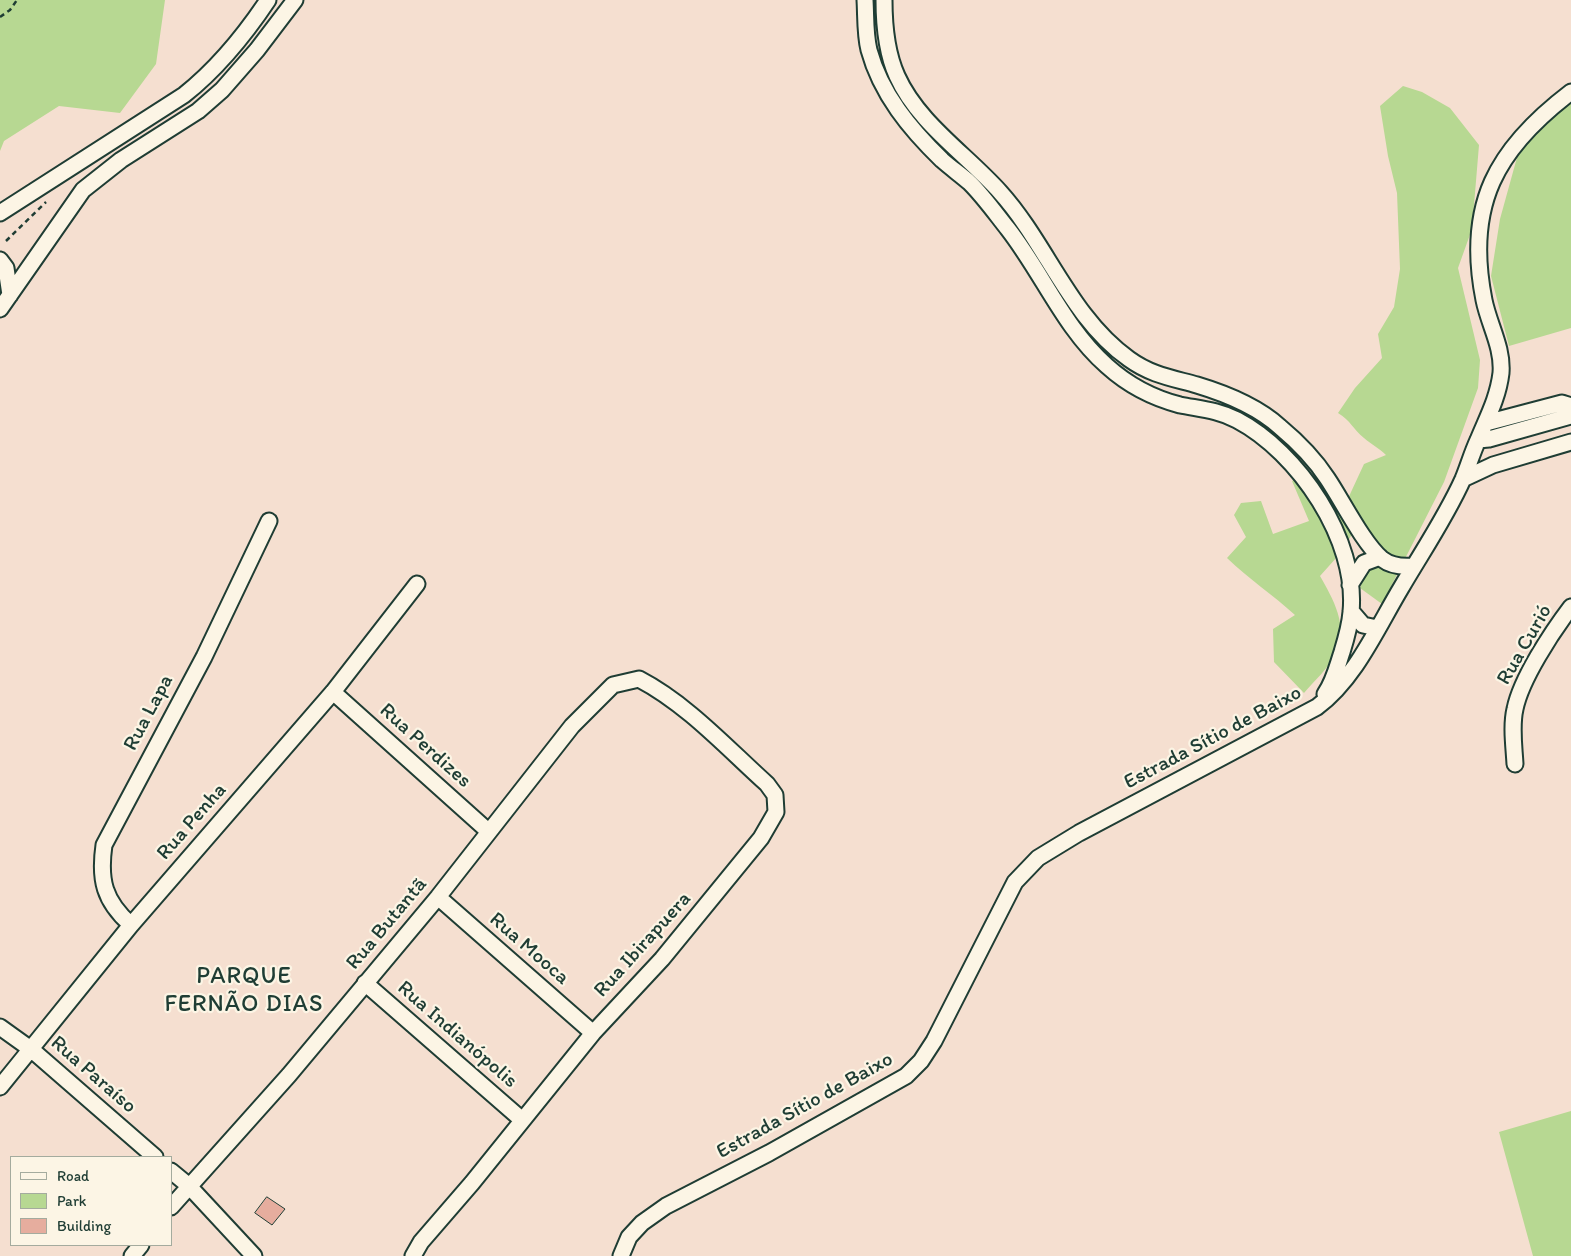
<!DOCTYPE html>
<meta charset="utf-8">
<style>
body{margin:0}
#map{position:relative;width:1571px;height:1256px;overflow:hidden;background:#f5dfd0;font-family:Itim,sans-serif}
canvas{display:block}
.legend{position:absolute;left:10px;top:1156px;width:162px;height:90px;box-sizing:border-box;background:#fcf5e5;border:1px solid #a4ab9e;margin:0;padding:6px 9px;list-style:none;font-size:15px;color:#1f3d34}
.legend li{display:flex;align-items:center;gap:10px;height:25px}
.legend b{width:25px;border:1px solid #a4ab9e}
</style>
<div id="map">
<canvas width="1571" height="1256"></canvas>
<ul class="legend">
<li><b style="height:6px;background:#fcf5e5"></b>Road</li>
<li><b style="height:14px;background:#b7d892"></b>Park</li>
<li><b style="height:14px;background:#e6ad9e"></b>Building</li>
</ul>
</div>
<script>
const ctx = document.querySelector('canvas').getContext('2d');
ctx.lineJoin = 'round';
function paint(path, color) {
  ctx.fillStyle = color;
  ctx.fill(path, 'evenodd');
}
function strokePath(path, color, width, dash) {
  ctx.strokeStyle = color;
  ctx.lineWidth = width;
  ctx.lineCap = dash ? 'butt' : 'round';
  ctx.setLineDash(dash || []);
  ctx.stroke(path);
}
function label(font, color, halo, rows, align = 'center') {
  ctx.font = font + ' Itim,sans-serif';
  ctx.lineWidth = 4.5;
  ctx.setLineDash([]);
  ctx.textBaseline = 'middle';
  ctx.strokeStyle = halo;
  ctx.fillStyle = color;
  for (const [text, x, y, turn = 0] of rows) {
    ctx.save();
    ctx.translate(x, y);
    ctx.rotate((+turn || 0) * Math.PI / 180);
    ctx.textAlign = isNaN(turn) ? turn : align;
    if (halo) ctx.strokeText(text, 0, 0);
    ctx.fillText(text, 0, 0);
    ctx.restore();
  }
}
const green = new Path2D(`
 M0,0H165L156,64L120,113L59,106L4,141L0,151Z
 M1403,86L1422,92L1450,108L1479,145L1472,229L1458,268L1480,360L1478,388L1444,482L1382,604L1360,588L1377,540L1357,527L1337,557L1320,576C1333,599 1349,626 1336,653C1329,668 1314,681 1304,693L1274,662L1273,629L1295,615C1273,595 1249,579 1227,558L1246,537L1234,515L1241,503L1261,501L1273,534L1309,521L1292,481L1305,475L1315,479L1327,495L1345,505L1364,464L1386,455C1379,448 1371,444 1364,438C1353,429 1351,421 1338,413L1355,388L1382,358L1378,334L1394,307L1400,269L1397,193L1388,156L1380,106Z
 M1571,95V328L1509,346L1491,276L1500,219L1521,143Z
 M1571,1111V1256H1533L1499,1132Z`);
const building = new Path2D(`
 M267,1197L285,1209L272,1225L255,1213Z`);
const path = new Path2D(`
 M0,17L10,10L17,0
 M6,241L46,202`);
const minor = new Path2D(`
 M865,0C866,16 865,34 869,50C881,94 910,129 942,160C951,168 961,175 970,183C984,197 996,214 1008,229C1043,274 1064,328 1107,366C1128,385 1153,398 1180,405C1200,409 1218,410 1237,420C1298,452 1358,540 1351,612C1350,625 1346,639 1342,652C1337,667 1334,681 1325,694
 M884,0C884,24 887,54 897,76C918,123 966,154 1000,192C1047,244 1070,317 1129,359C1151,375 1172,378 1197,385C1227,394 1257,406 1280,427C1298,442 1314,458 1327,478C1342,500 1363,543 1382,559C1391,566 1403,567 1414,566
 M0,213L184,95C218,68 244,36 268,0
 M0,260L6,268L10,295
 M0,309L83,190L121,160L198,111L222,90L257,50L295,0
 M1486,423L1562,403L1571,406
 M1478,440L1489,439L1571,416
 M1463,479L1493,465L1571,442
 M1350,585L1364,563L1380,557
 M1351,611L1363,625L1377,628
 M333,692L488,831
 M1515,764C1514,746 1511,726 1515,709C1521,679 1552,632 1571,607
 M438,897L593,1033
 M131,925C104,901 99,880 104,845L204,657L269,521
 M365,983L521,1119
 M0,1027L32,1050L155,1157
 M0,1087L131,925L333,692L417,584
 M171,1171L188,1185L254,1256
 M171,1207L289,1075L438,897L572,726L613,685L639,679C687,704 727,748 767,784L775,795L776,812L761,838L662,959L593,1033L472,1183L421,1242L413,1256
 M132,1256L141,1245
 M621,1256L629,1237L642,1223L666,1206L769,1153L906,1076L921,1061L934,1041L1015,882L1038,858L1079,833L1317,707C1355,679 1377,628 1401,588C1422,552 1446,517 1463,479C1468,467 1472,453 1478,440C1487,418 1498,398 1501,373C1503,347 1489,325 1484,300C1465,205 1496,149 1571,92`);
const streetNames = [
 ["Rua Curió",1525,645,-60],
 ["Rua Lapa",149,713,-62],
 ["Estrada Sítio de Baixo",1213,738,-28],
 ["Rua Perdizes",425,746,42],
 ["Rua Penha",192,822,-49],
 ["Rua Butantã",387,924,-50],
 ["Rua Ibirapuera",643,945,-48],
 ["Rua Mooca",529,949,41],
 ["Rua Indianópolis",457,1035,41],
 ["Rua Paraíso",93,1075,41],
 ["Estrada Sítio de Baixo",805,1106,-29]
];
const quarterNames = [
 ["PARQUE",244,977],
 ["FERNÃO DIAS",244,1005]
];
paint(green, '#b7d892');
paint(building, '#e6ad9e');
strokePath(building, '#1f3d34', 1);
strokePath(minor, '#1f3d34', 19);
strokePath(path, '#1f3d34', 2.5, [5, 4]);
strokePath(minor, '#fcf5e5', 15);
label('21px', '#1f3d34', '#fcf5e5', streetNames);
ctx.letterSpacing = '1px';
label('24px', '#1f3d34', '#fcf5e5', quarterNames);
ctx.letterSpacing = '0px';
</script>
